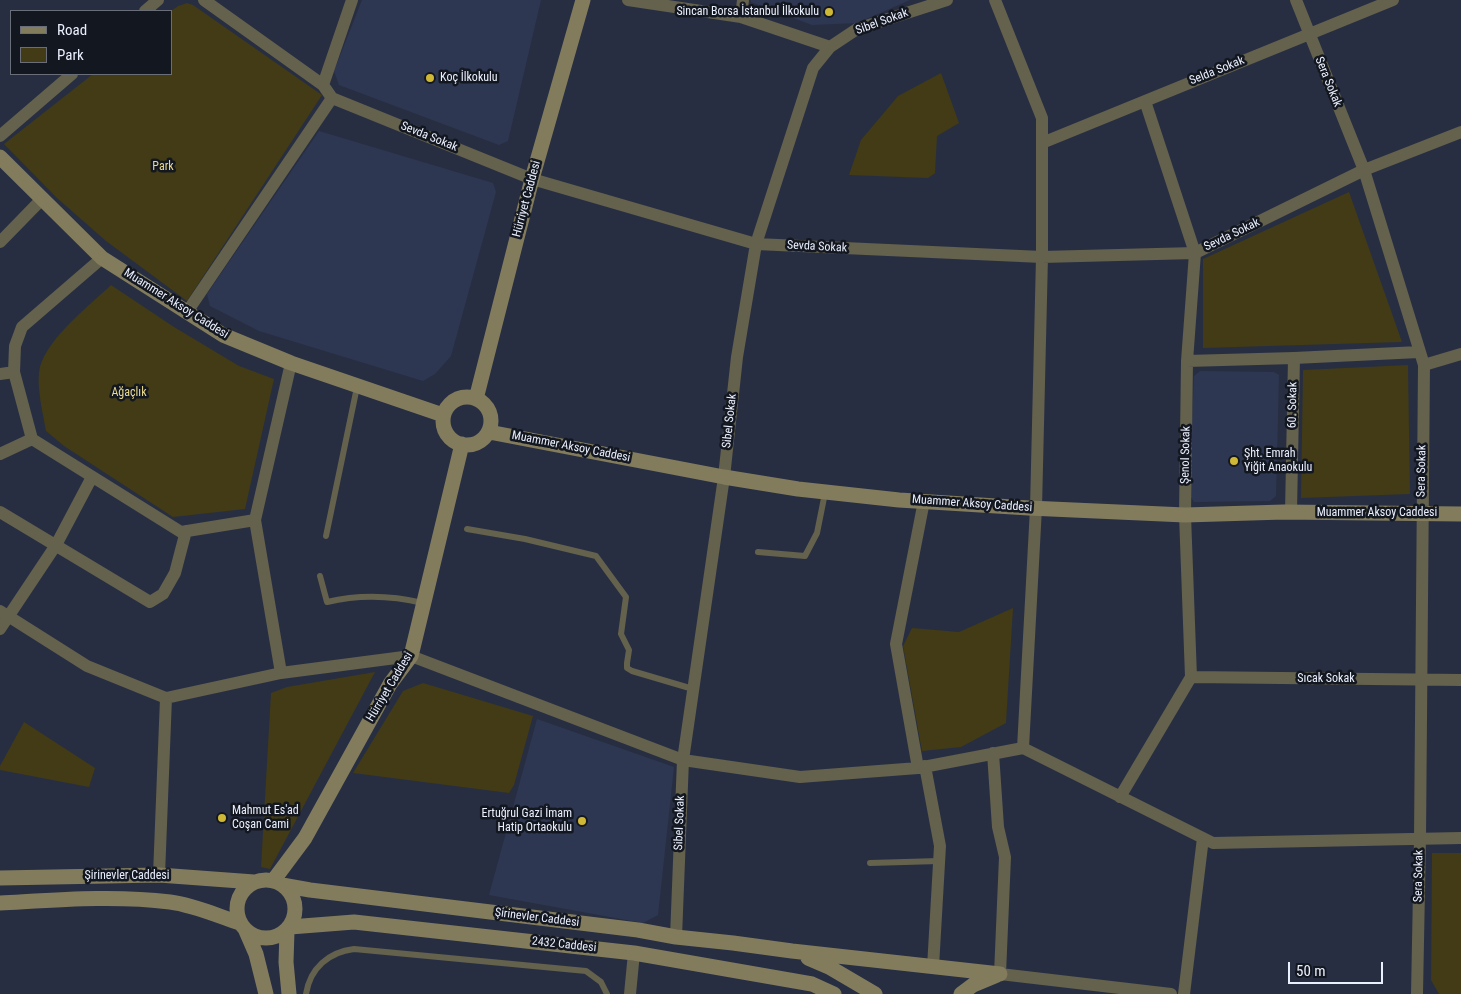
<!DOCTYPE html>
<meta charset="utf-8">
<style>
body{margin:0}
#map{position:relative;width:1461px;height:994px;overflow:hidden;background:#272e42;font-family:"Roboto Condensed",sans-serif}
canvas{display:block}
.legend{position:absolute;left:10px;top:10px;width:162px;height:65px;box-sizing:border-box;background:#131720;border:1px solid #696e79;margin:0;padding:6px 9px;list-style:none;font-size:15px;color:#ebf0fe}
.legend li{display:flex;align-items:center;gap:10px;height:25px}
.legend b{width:25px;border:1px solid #696e79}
.scale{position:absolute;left:1288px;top:962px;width:95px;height:22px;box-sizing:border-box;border:2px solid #ebf0fe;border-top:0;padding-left:6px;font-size:15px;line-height:18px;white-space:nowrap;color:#ebf0fe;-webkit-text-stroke:4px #131720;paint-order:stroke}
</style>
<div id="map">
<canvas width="1461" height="994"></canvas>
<ul class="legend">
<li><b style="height:6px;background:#827c5d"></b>Road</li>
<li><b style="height:14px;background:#423b16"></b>Park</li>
</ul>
<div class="scale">50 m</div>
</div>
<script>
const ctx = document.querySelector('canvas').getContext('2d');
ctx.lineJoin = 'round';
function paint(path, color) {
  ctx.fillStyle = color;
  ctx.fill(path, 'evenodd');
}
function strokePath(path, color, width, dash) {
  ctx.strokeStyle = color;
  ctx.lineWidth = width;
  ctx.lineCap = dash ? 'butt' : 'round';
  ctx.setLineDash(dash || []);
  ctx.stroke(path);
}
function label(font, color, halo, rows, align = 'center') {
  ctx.font = font + ' "Roboto Condensed",sans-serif';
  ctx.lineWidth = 5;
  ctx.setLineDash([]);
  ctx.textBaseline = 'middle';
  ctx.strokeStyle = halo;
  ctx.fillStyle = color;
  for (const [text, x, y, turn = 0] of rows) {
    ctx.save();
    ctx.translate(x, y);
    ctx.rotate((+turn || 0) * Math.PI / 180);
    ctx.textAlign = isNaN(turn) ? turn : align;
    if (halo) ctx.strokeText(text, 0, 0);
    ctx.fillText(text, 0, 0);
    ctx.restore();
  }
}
const built = new Path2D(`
 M362,0H541L508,141L499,145L339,85L334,71Z
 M751,0H910L857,23L812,25L751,2Z
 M319,131L493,183L496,192L451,356L435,374L423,381L259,331L210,306L207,294Z
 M1200,371L1274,372L1279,375L1276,496L1270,501L1194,502L1189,494L1194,376Z
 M537,719L674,767L658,915L643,923L489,895Z`);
const green = new Path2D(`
 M187,3L193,5L322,95L187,301L106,241L57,198L4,144L93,74H171V11L178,6Z
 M941,73L959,123L937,136L935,173L928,178L849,175L861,140L898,96Z
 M1349,192L1402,342L1203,348V259Z
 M111,285L174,327L239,366L274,379L245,509L173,517L64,446L46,431C43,414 37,389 39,373C41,343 90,305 111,285Z
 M1408,365L1410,494L1301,498L1303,370Z
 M1013,608L1006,723L961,747L922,751L903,646L912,628L959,632Z
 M375,672L270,869L261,867L271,693L287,687Z
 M423,683L533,716L514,785L509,793L353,773L403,691Z
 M24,722L95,768L89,787L0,770V766Z
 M1432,853H1461V994H1439L1431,980Z`);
const lane = new Path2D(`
 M467,529L525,539L596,556L626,597L621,634L629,650L627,663V668L632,671L693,689
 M326,536L357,387
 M758,552L805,556L817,533L825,493
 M320,576L327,602C360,594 390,595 423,603
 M870,863L939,861
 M306,994C310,968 329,952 354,949L586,971L601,982L607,994`);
const street = new Path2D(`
 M204,0L323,85L332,98L532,179L756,244L1042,257L1195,253L1364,170L1461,132
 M628,0L741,17L830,47
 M995,0L1042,118V257L1036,508L1023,748
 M1296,0L1364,170L1424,365L1420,838L1417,994
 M145,11L158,0
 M741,17L743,0
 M323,85L352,0
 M0,136L72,74
 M1042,143L1393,0
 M0,242L42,199
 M102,258L22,327L15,346L14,372L32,439L181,532L255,520
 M187,312L332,98
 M1187,361L1294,358L1419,352
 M1424,365L1461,354
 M0,374L14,372
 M0,454L32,439
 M0,512L150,602L163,594L175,573L186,531
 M1291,512L1294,358
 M0,611L87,666L166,698L281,673L411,656L683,760L800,777L918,768L1023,748L1213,843L1461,838
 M0,629L56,545L92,477
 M281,673L255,520L291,363
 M1191,677L1461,680
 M993,753L998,827L1005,857L1000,974L1171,994
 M925,766L940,846L933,967
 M918,768L896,644L924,501
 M1120,797L1191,677L1185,515L1187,361L1195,253L1145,101
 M159,875L166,698
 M676,937L683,760L724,477L737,357L756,244L813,68L830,47L857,29L947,0
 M630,994L634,953
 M1184,994L1203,838`);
const secondary = new Path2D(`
 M0,157L102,258L223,335L291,363L443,415
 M443 421a24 24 0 1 1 48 0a24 24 0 1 1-48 0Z
 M476,399L532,179L583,0
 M489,432L724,477L798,489L899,500L1029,508L1185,515L1284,512L1461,514
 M0,878L159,875L254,882
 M237 909a29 29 0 1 1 58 0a29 29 0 1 1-58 0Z
 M273,881L305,838L390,684L411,656L462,444
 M282,885L310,890L638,930L676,937L733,943L792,951L1000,974
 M0,903C56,900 114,895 170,902C194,905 218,916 240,923
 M290,927L354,922L634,953L812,984L834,994
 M246,931L256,954L266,994
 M287,931L286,962L289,994
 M808,958L829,967L875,994
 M961,994L973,985L997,975`);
const markers = [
 [829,12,5,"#d0b837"],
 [430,78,5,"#d0b837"],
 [1234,461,5,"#d0b837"],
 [222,818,5,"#d0b837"],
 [582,821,5,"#d0b837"]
];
const poiNames = [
 ["Sincan Borsa İstanbul İlkokulu",819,12,"right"],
 ["Koç İlkokulu",440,78],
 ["Şht. Emrah",1244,454],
 ["Yiğit Anaokulu",1244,468],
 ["Mahmut Es'ad",232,811],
 ["Coşan Cami",232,825],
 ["Ertuğrul Gazi İmam",572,814,"right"],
 ["Hatip Ortaokulu",572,828,"right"]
];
const streetNames = [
 ["Sibel Sokak",882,22,-20],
 ["Selda Sokak",1217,71,-22],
 ["Sera Sokak",1328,82,68],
 ["Sevda Sokak",429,137,22],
 ["Hürriyet Caddesi",527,199,-75],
 ["Sevda Sokak",1232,235,-26],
 ["Sevda Sokak",817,247,3],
 ["Muammer Aksoy Caddesi",176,304,32],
 ["60. Sokak",1293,405,-89],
 ["Sibel Sokak",730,421,-84],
 ["Muammer Aksoy Caddesi",571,447,11],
 ["Şenol Sokak",1186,455,-89],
 ["Sera Sokak",1422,471,-89],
 ["Muammer Aksoy Caddesi",972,504,4],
 ["Muammer Aksoy Caddesi",1377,513],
 ["Sıcak Sokak",1326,679],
 ["Hürriyet Caddesi",390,687,-59],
 ["Sibel Sokak",680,823,-88],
 ["Şirinevler Caddesi",127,876],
 ["Sera Sokak",1419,876,-89],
 ["Şirinevler Caddesi",537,918,7],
 ["2432 Caddesi",564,945,6]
];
const parkNames = [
 ["Park",163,167],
 ["Ağaçlık",129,393]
];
paint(built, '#2e3752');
paint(green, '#423b16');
strokePath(lane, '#64614d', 6);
strokePath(street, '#64614d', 12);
strokePath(secondary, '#827c5d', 15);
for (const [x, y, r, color] of markers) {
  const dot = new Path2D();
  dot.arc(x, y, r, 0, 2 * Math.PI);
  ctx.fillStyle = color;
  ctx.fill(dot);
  strokePath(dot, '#131720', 2);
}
label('12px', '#ebf0fe', '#131720', poiNames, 'left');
label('12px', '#ebf0fe', '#131720', streetNames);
label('12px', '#e9da8e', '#131720', parkNames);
</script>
